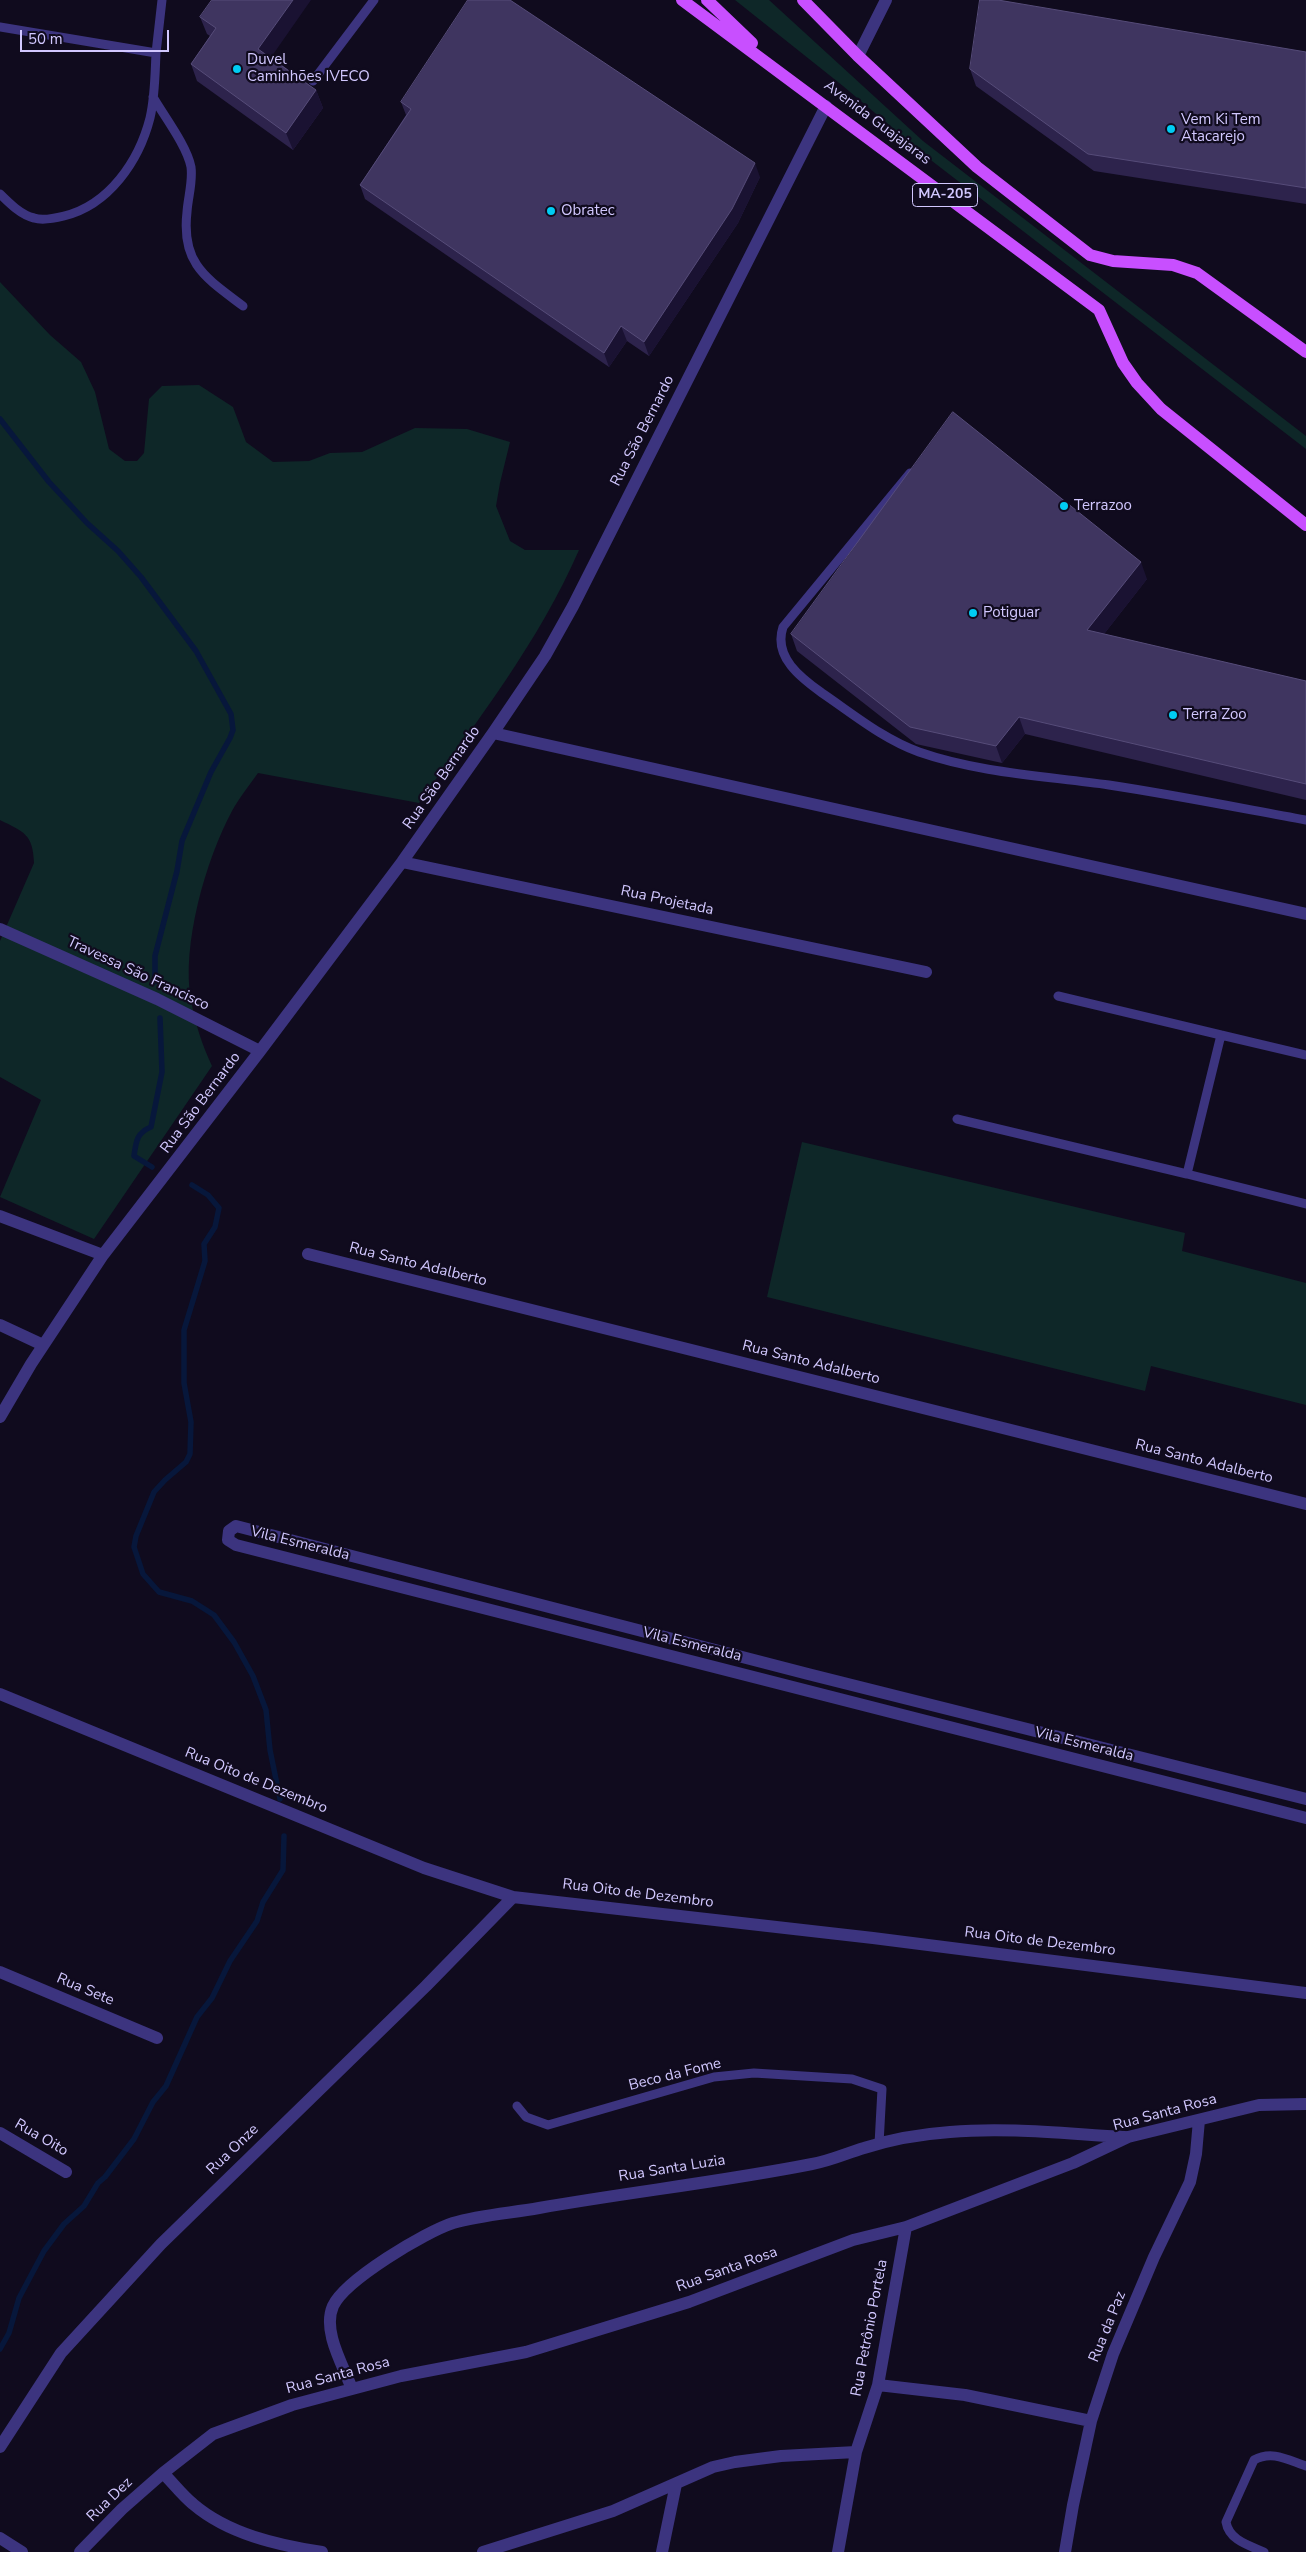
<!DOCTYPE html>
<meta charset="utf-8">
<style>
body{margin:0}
#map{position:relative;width:1306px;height:2552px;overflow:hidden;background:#100b1e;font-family:"Nunito Sans",sans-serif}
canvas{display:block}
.scale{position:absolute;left:20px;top:30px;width:149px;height:22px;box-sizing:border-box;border:2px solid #d2c8ff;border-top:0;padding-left:6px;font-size:15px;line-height:18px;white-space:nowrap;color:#d2c8ff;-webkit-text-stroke:4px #100b1e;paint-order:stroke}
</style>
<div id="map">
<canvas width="1306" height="2552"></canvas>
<div class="scale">50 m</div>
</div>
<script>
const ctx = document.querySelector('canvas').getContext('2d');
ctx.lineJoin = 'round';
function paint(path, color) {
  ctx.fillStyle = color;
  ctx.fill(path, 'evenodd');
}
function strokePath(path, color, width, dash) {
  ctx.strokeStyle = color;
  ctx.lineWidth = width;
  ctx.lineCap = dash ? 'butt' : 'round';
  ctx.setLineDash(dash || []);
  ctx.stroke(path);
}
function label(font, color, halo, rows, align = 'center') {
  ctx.font = font + ' "Nunito Sans",sans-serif';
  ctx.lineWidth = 4.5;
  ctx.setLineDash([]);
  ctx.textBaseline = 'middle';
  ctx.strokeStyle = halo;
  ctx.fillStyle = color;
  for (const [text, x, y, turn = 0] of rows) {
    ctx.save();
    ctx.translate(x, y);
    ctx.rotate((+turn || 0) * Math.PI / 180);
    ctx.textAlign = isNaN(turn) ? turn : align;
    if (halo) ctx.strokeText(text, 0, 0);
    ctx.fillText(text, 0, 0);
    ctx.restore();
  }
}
const green = new Path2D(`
 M735,0H769L923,141L1306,436V449L932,161L843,86Z
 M0,282L50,335L81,362L95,392L109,449L125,461H137L144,453L149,399L162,386L199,385L233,407L246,442L273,462L309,461L330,453L362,452L415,428L467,429L510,442L500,483L496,506L510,541L525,550H579C539,642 476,722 419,803L258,773C249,786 239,798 232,811C206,859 181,946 191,1000C195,1023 202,1045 212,1066L94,1239L0,1197L41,1100L0,1077V941L34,863C33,834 24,832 0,820Z
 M802,1142L1185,1233L1182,1251L1306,1283V1405L1151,1366L1145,1391L767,1297Z`);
const stream = new Path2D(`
 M0,419L49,482L87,523L118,551L141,577L196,651L231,714L233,730L230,738L211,772L182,841L177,871L155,956V982
 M152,1167L134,1156C136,1143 136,1133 151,1127L162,1072L160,1018
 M192,1185L208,1195L219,1208L215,1227L204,1244L205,1261L184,1330V1383L191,1422L190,1454L186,1462L165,1480L154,1492L136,1536L134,1547L143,1574L159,1592L192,1601L214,1615L234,1642L253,1676L266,1710L270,1750L280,1799
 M0,2349L9,2333L19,2298L44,2251L64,2224L84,2206L98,2183L105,2177L134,2139L153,2102L166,2086L197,2017L212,1998L230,1961L257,1921L263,1902L283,1870L284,1836`);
const service = new Path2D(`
 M0,27L156,53L162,0
 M313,81L374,0
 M153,97C164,116 187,146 191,167C193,182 188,197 187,212C181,264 206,278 243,306
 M0,194C9,203 21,215 34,218C43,221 56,218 64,216C109,205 139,161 150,118C155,97 155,74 156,53
 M910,473L783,627C773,657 801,678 822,693C853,714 883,739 919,752C979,773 1046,776 1109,785C1175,795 1240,808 1306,820
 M1058,996L1221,1035
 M957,1119L1187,1174L1221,1035L1306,1055
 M1187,1174L1306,1204
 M517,2106L526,2117L548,2125L714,2077L754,2073L852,2079L882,2089L879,2144
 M1264,2552C1248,2545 1229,2540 1226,2522L1254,2460C1272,2450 1288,2460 1306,2466`);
const minor = new Path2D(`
 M493,733L1306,914
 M402,862L926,972
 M0,929L157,999L260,1051
 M0,1216L103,1255
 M308,1254L1306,1504
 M0,1325L43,1345
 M0,1417L31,1364L103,1255L260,1051L402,862L493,733L545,656L573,606L826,106
 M0,1694L424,1868L513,1897L873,1938L1306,1993
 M1306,1799L808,1674L236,1526L229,1531L228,1540L236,1545L1306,1818
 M0,1972L157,2038
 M0,2133L66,2172
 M878,2385L965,2395L1091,2421
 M352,2389C343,2365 322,2331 333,2306C345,2280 425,2232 453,2223C480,2215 511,2213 539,2208C629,2192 721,2182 812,2164C830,2161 847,2153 864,2148C892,2139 922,2134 950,2132C1008,2127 1067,2134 1125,2137
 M0,2447L61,2353L161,2244L426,1986L513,1897
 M163,2473C173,2483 182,2495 193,2504C228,2534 277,2545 322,2552
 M0,2538L22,2552
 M80,2552L122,2509L163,2473L213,2434L292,2405L401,2376L526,2352L689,2302L853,2240L906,2227L1073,2163L1128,2137L1259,2105L1306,2104
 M483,2552L613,2511L713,2467L735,2462L781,2456L856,2452
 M662,2552L676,2484
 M838,2552L856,2452L878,2385L906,2227
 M1065,2552L1073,2505L1091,2421L1113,2354L1154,2257L1190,2182L1196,2154L1199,2120`);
const tertiary = new Path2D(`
 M858,56L886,0`);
const primary = new Path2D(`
 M682,0L1099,310L1123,363L1137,383L1161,409L1306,525
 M707,0L752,43
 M803,0L858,56L977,167L1090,255L1113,261L1173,265L1197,273L1306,352`);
const wall = new Path2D(`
 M200,17L271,57L316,90L323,108L293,150L197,81L191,64L210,36L207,34Z
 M1306,52V204L1094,171L976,86L970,69Z
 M401,102L760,177L738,223L649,356L627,341L609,367L365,199L360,185L406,115Z
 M1147,579L1104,634L1306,681V800L1025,734L1002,763L916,744L797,651L791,634Z`);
const shadedWall = new Path2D(`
 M293,0H311L265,66L258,49Z
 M316,90L323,108L293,150L286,133Z
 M755,163L760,177L738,223L649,356L644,342Z
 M621,326L627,341L609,367L604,353Z
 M1141,562L1147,579L1094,647L1087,630Z
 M1019,717L1025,734L1002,763L996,746Z`);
const building = new Path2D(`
 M212,0H293L258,49L316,90L286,133L191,64L216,28L200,17Z
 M468,0H510L755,163L732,209L644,342L621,326L604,353L360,185L411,109L401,102Z
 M980,0H998L1306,52V188L1088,154L970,69Z
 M953,412L1141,562L1087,630L1306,681V784L1019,717L996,746L910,727L791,634Z`);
const markers = [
 [237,69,5,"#00ccf3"],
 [1171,129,5,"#00ccf3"],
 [551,211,5,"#00ccf3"],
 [1064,506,5,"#00ccf3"],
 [973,613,5,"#00ccf3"],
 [1173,715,5,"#00ccf3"]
];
const shields = [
 [945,195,65]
];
const shieldNames = [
 ["MA-205",945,195]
];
const poiNames = [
 ["Duvel",247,60],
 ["Caminhões IVECO",247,77],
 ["Vem Ki Tem",1181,120],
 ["Atacarejo",1181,137],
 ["Obratec",561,211],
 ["Terrazoo",1074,506],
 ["Potiguar",983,613],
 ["Terra Zoo",1183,715]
];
const streetNames = [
 ["Avenida Guajajaras",877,123,37],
 ["Rua São Bernardo",643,431,-63],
 ["Rua São Bernardo",442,778,-55],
 ["Rua Projetada",667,901,12],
 ["Travessa São Francisco",138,974,25],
 ["Rua São Bernardo",201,1103,-53],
 ["Rua Santo Adalberto",418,1265,14],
 ["Rua Santo Adalberto",811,1363,14],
 ["Rua Santo Adalberto",1204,1462,14],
 ["Vila Esmeralda",300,1544,14],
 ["Vila Esmeralda",692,1645,14],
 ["Vila Esmeralda",1084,1745,14],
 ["Rua Oito de Dezembro",256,1781,22],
 ["Rua Oito de Dezembro",638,1894,7],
 ["Rua Oito de Dezembro",1040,1942,7],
 ["Rua Sete",85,1990,23],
 ["Beco da Fome",675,2075,-14],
 ["Rua Santa Rosa",1165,2113,-15],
 ["Rua Oito",41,2138,30],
 ["Rua Onze",233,2150,-44],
 ["Rua Santa Luzia",672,2169,-9],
 ["Rua Santa Rosa",727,2270,-20],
 ["Rua da Paz",1108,2327,-68],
 ["Rua Petrônio Portela",870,2328,-79],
 ["Rua Santa Rosa",338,2376,-15],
 ["Rua Dez",110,2500,-44]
];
paint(green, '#0e2728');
strokePath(stream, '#07173b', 5.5);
strokePath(service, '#3c347f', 9);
strokePath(minor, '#3c347f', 12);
strokePath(tertiary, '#3c347f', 12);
strokePath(primary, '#c84fff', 12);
paint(wall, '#2d234c');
paint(shadedWall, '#1a1232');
paint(building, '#3f3560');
strokePath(building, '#564c79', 1);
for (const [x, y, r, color] of markers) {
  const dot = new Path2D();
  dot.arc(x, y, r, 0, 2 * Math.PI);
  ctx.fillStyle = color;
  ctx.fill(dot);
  strokePath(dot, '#100b1e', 2);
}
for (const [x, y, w] of shields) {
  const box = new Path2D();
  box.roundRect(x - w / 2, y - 11.5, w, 23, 4);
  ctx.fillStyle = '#100b1e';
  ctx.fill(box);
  strokePath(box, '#d2c8ff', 1);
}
label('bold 14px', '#d2c8ff', null, shieldNames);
label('15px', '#d2c8ff', '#100b1e', poiNames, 'left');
label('15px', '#d2c8ff', '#100b1e', streetNames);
</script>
